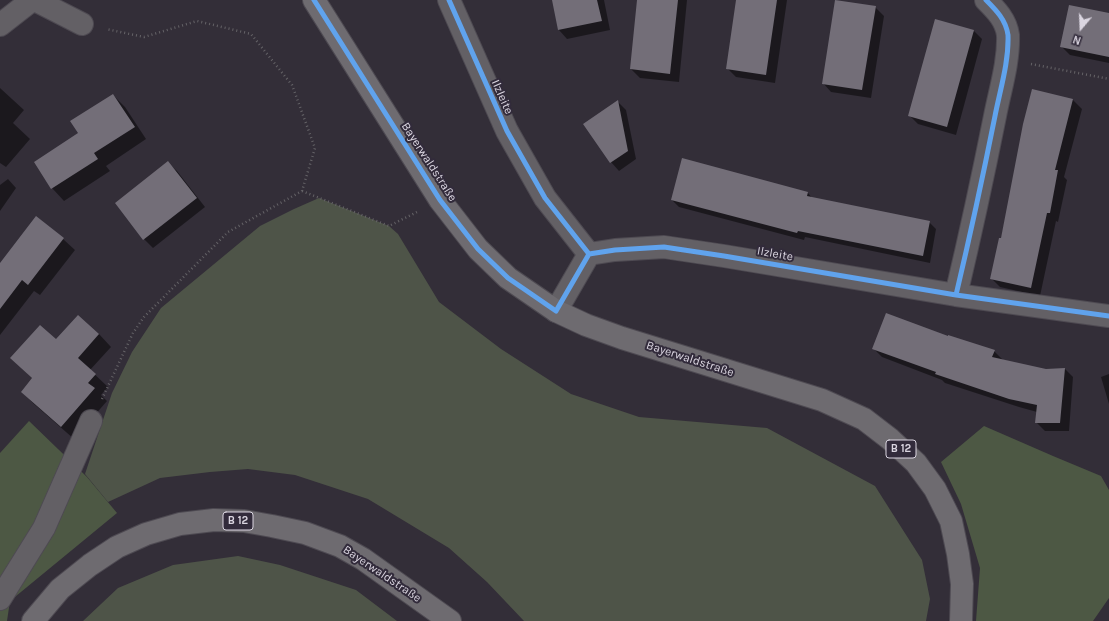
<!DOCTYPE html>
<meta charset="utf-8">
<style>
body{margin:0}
#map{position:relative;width:1109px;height:621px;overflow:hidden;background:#332e38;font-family:Karla,sans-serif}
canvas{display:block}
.north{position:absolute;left:1061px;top:8px;width:40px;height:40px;-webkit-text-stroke:3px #322b3b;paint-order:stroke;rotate:199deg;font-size:11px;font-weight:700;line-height:16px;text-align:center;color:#dbd6e1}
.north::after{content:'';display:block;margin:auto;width:14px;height:18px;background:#dbd6e1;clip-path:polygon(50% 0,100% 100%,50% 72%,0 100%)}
</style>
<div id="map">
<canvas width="1109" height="621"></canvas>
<div class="north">N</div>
</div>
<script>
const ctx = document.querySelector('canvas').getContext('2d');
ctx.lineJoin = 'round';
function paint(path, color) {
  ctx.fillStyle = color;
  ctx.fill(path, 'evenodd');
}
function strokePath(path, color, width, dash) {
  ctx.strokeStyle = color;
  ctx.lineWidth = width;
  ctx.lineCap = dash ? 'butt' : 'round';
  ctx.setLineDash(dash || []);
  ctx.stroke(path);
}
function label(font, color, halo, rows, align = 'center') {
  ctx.font = font + ' Karla,sans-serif';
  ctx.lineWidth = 4;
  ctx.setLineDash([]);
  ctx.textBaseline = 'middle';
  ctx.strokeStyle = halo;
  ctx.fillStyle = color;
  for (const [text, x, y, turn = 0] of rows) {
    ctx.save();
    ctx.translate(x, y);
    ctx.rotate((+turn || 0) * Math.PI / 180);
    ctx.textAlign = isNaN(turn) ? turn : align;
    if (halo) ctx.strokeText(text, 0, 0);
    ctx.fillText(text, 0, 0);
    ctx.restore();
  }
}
const green = new Path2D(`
 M319,198L389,226L398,234L439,302L501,349L571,394L639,417L767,428L875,486L922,560L930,599L926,621H524L487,582L449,548L368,499L295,475L248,469L210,472L160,478L108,502L85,474L112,393L132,352L161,308L260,226L294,209Z
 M238,556L280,565L356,590L397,621H83L118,588L173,565Z`);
const forest = new Path2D(`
 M29,421L87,477L117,513L10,601L7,621H0V453Z
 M984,426L1053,456L1101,476L1109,490V598L1093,621H976L980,568L961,504L941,462Z`);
const shadow = new Path2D(`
 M553,0H604L610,30L567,39L559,30Z
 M638,0H687L679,82L640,78L631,69Z
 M737,0H787L775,83L736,77L727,68Z
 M875,7L884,16L871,98L831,92L823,83Z
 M1109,14V63L1070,55L1061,46Z
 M974,31L982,39L956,135L918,124L909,115Z
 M0,88L24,110L13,123L30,139L6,167L0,163Z
 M1032,90L1073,100L1082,109L1064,177L1067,180L1058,222L1056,221L1040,296L1000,287L992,279L1001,240Z
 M113,95L125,107L146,139L106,166L110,171L64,201L52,188L79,133Z
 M618,102L626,110L636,159L619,171L611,162Z
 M168,163L177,171L205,207L153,248L144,239L116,203Z
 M8,179L16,188L0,211V185Z
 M808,193L813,199L929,222L936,229L930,263L805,237L804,240L679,207L672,200Z
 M63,239L75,250L40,295L34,291L0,335V264Z
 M99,334L111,347L90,370L108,387L101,395L107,401L74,439L34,404L22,392L33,379L11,358L56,341Z
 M948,337L994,351L1003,360L1046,370L1065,369L1073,377L1069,431H1045L1036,422L1037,412L1019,407L945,383L942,380L882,357L873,348Z
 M1109,374V404L1101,377Z`);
const building = new Path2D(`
 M552,0H597L602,21L558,30Z
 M637,0H678L670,74L630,69Z
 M736,0H777L766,75L726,69Z
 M835,0L876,6L862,90L822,84Z
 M1069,5L1109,13V57L1060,47Z
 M935,19L974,30L947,127L908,116Z
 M1032,89L1073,99L1055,170H1058L1050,213H1047L1031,288L990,279L999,238H1001L1023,124Z
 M113,94L135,127L94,153L98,159L51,189L34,162L78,133L70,121Z
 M618,100L628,151L610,163L583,124Z
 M682,158L808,192L807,196L930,221L923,256L798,231L797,233L671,200Z
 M168,161L197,198L143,240L115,203Z
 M36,216L64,238L28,285L22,280L0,309V263Z
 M886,313L948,336V335L995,350L992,357L1046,369L1065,368L1060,423H1035L1037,405L1009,399L935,374L936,372L872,349Z
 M78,315L99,334L78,358L96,374L88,383L95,388L61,427L21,392L32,378L10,358L40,325L56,339Z`);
const path = new Path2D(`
 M1031,64L1109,79
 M302,191L389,226L417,212
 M102,399L133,333L144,317L228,232L302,191L315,148L292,85L251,34L197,21L144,37L106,29`);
const minor = new Path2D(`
 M35,0L82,24
 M449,0L507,131L545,198L589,254
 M0,25L32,0
 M956,295C970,236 983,176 995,116C1000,90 1009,62 1008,35C1006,20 996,10 986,0
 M556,311L589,254L615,250L664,247L724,256L956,295L1109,316
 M0,599L44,528L91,421`);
const major = new Path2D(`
 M314,0L440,200L478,249L508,278L556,311L586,325L622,338L822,400L864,419L890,439L916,463L935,489L951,521L958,554L962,584L961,621
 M33,621L60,589L90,565L117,547L146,534L180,524L214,520L244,521L272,526L305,533L340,546L363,559L450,621`);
const cycleway = new Path2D(`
 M314,0L440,200L478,249L508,278L556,311L589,254L615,250L664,247L724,256L956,295L1109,316
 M449,0L507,131L545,198L589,254
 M956,295C970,236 983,176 995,116C1000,90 1009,62 1008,35C1006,20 996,10 986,0`);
const shields = [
 [901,449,30],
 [238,521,30]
];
const shieldNames = [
 ["B 12",901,449],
 ["B 12",238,521]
];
const streetNames = [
 ["Ilzleite",502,97,66],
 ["Bayerwaldstraße",429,162,57],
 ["Ilzleite",775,254,10],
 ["Bayerwaldstraße",690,359,18],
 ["Bayerwaldstraße",382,574,34]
];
paint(green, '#4e5448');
paint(forest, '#4d5844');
paint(shadow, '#0007');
paint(building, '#736e78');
strokePath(minor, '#4e4a52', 24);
strokePath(major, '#4e4a52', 24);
strokePath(path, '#656367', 2.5, [1, 3]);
strokePath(minor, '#636065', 22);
strokePath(major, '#6e6b70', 22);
strokePath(cycleway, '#60a3ed', 5);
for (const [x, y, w] of shields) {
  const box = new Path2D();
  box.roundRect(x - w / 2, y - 9, w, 18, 3);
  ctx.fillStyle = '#322b3b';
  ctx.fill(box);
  strokePath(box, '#dbd6e1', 1);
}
label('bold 11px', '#dbd6e1', null, shieldNames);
label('12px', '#dbd6e1', '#322b3b', streetNames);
</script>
